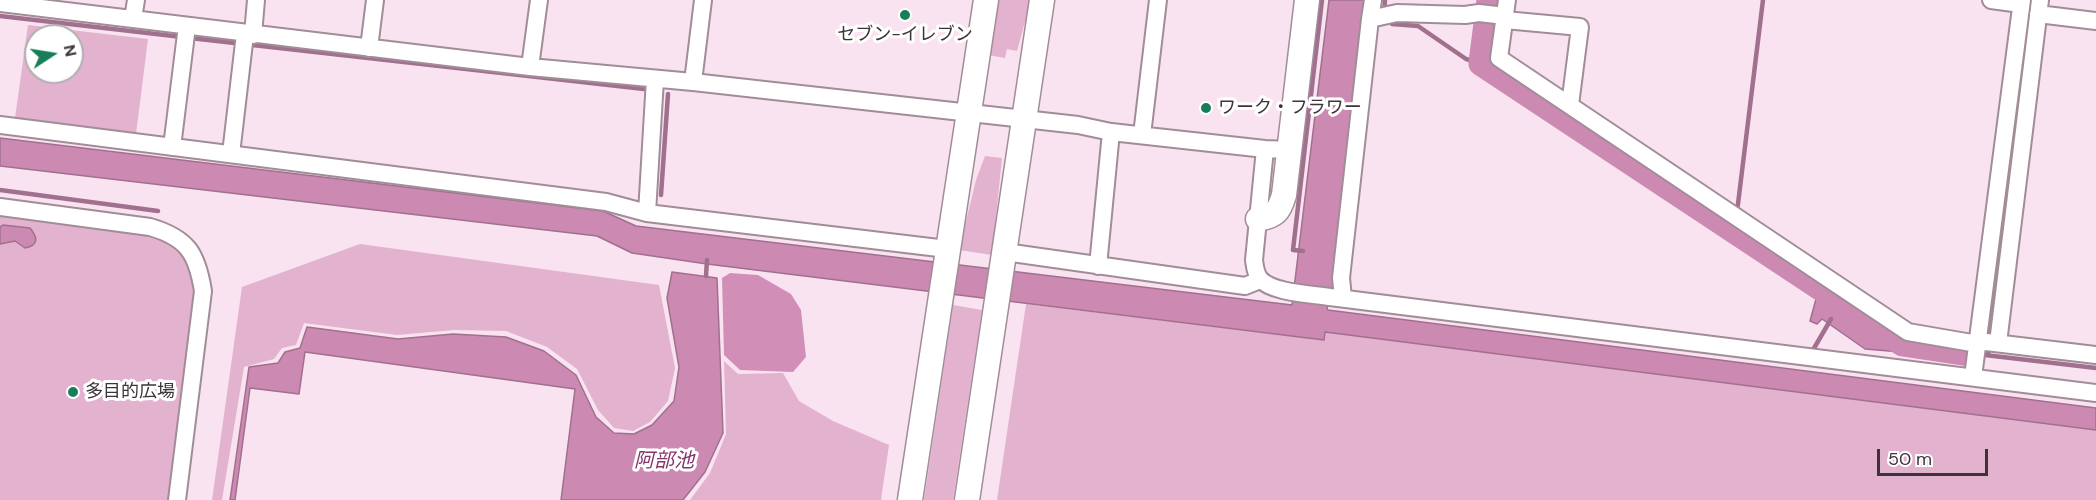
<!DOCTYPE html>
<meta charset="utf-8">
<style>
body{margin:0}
#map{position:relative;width:2096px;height:500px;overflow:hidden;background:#fae3f0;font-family:"DM Sans",sans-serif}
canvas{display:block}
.north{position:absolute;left:24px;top:24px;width:60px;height:60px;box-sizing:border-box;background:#fff;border:2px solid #b1aeb0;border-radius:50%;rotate:78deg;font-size:16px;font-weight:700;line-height:24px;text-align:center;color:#3c3439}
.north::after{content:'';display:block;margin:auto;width:21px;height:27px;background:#187e58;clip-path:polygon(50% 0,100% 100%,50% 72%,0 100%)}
.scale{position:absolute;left:1877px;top:449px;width:111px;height:27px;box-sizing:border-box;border:3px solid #3c3439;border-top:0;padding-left:8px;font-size:18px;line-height:21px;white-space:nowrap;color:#3c3439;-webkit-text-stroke:4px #fff;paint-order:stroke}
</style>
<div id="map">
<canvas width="2096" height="500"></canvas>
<div class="north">N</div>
<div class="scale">50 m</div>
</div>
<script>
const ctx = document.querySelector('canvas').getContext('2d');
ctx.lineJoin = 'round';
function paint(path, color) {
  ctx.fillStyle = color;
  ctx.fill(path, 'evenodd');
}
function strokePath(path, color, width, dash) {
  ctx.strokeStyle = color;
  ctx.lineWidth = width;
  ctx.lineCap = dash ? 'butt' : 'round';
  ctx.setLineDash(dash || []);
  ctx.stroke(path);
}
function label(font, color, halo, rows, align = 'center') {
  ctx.font = font + ' "DM Sans","Noto Sans JP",sans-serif';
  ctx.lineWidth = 6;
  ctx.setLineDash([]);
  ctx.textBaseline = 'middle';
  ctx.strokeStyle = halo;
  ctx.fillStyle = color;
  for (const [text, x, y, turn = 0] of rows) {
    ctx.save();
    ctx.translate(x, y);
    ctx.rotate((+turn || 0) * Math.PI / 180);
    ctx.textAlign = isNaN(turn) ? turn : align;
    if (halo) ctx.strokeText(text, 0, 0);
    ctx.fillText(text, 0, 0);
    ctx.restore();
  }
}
const green = new Path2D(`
 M996,0H1031L1017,51L1007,49L1005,58L988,55Z
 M28,25L148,39L136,134L15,118ZM36,36H72V72H36Z
 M985,156L1002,158L992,255L959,250L976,180Z
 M0,216L160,237L183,250L194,274L196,295L169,500H0Z
 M360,244L659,285L675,368L668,401L650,422L633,431L614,428L598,410L577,369L547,347L506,331L454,330L397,335L304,323L296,345L282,348L274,359L244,367L222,500H212L242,287Z
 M1026,304L1323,340L1325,332L2096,430V500H997Z
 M953,305L982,310L953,500H924Z
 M724,361L738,374L783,373L799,401L833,421L889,445L881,500H690L710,473L726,434Z`);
const forest = new Path2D(`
 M730,273L758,275L791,294L801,310L806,357L793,372L740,370L724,355L722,278Z`);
const water = new Path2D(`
 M1329,0H1366L1333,292L1327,308L1328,310L2096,408V430L1325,332L1324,340L707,264L632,253L597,236L0,166V138L603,211L636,226L1292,305Z
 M3,225L30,228C38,238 39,245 25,248L15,241L0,244V227Z
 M672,272L717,278L723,433L705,472L683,500H561L575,389L305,352L299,394L250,388L235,500H230L249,367L278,363L285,352L300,348L307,327L398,339L453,334L506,337L544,351L576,375L596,417L614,433L634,434L652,425L674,401L679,367L667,298Z
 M1815,276L1904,337L1901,352L1865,349L1822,319L1817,324L1810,321L1816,299L1809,285Z`);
const stream = new Path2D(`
 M1385,0C1384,9 1385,17 1392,24L1418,26L1466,59L1482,63
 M0,16L182,37
 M190,38L644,89
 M0,190L158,211
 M661,195L668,94
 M1737,212L1763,0
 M1303,251L1293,250L1322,0
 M706,276L707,260
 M1813,350L1831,319
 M1985,355L2096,368
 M1988,355L2031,0`);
const river = new Path2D(`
 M1490,0L1482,63L1840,300
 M1872,322L1903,343L1969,353`);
const street = new Path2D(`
 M1507,0L1499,58L1908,332L1972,343L1986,342L2096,355
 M1991,0L2021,4
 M0,3L530,67L693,82L1078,125L1111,132L1265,149L1290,150
 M2038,14L2096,21
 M133,19L136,0
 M1370,19L1373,0
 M1505,20L1580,27L1570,105
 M253,35L256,0
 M369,48L375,0
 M530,67L539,0
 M693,82L703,0
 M0,125L606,202L647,213L947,249
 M1142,135L1158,0
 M172,147L187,26
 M1265,149L1254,260C1255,266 1255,273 1260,279C1272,293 1312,294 1330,297L2096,393
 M231,154L245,34
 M0,207L150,227C188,238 197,254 203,291L177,500
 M647,213L655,79
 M1005,252L1245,286L1260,280
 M1098,266L1111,132
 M1343,298L1341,278L1370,19L1397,13L1465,15L1479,13L1505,16
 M1998,343L2040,0
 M1973,377L2022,0`);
const secondary = new Path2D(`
 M1258,219C1275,216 1279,212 1284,195L1307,0
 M910,500L986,0
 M967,500L1042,0`);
const markers = [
 [905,15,6,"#187e58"],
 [1206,108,6,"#187e58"],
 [73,392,6,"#187e58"]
];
const poiNames = [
 ["セブン-イレブン",905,35,"center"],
 ["ワーク・フラワー",1218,108],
 ["多目的広場",85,392]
];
const waterNames = [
 ["阿部池",664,462]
];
paint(green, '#e3b2cf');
paint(forest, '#d18eb7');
paint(water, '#cc89b2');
strokePath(water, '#a1708e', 1.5);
strokePath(stream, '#a1708e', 4.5);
strokePath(river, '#cc89b2', 27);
strokePath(street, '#a18c98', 20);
strokePath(secondary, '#a18c98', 27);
strokePath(street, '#fff', 16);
strokePath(secondary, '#fff', 24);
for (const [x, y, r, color] of markers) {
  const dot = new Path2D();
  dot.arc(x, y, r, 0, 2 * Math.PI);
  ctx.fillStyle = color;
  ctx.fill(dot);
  strokePath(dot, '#fff', 2);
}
label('18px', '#3c3439', '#fff', poiNames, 'left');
label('italic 20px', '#843469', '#fff', waterNames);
</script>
